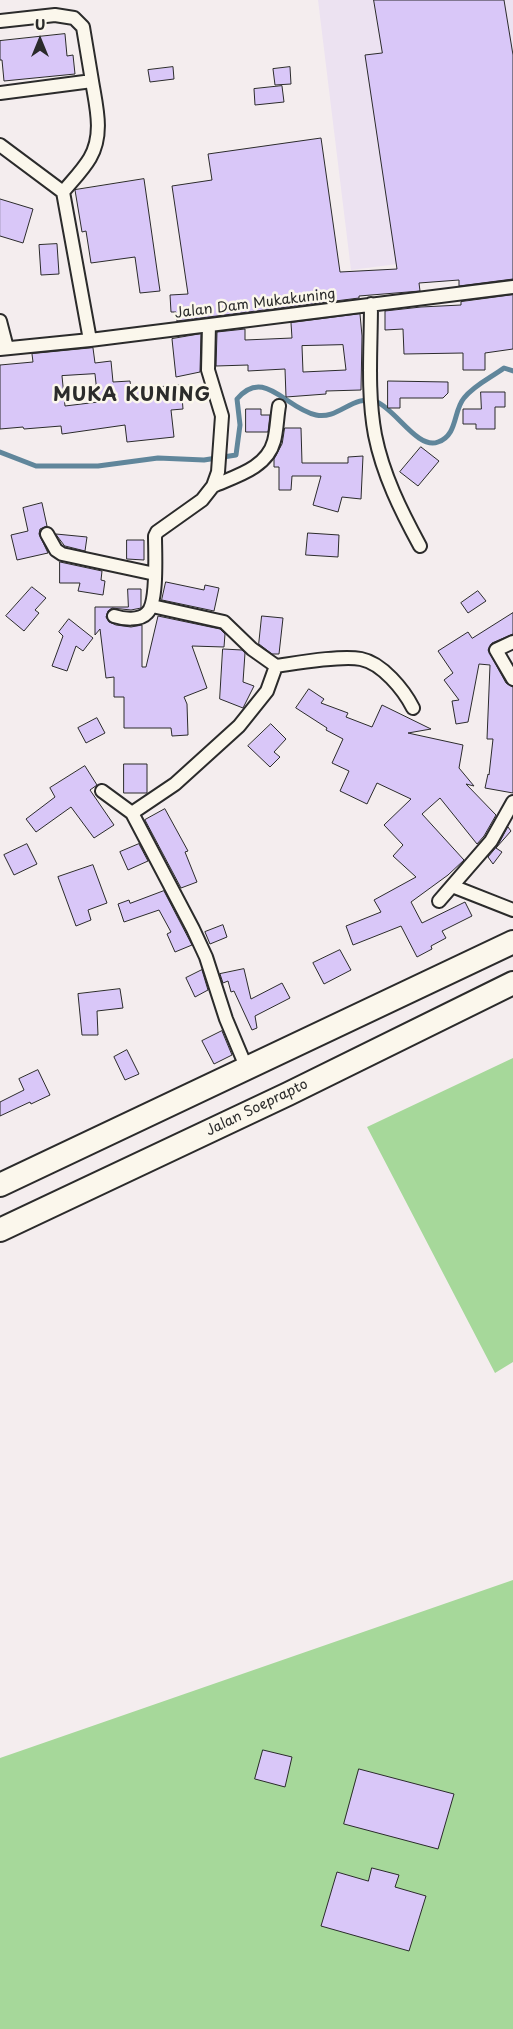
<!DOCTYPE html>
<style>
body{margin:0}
#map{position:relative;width:513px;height:2029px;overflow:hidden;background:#f4edee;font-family:"Playpen Sans",sans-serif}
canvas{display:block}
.north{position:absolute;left:15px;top:15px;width:50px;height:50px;-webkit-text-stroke:4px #fbf7ec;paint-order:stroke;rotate:0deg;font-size:14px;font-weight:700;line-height:20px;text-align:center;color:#2b2b2b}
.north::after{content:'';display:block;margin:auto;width:18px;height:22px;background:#2b2b2b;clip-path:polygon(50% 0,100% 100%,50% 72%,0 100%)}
</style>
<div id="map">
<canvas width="513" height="2029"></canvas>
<div class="north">U</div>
</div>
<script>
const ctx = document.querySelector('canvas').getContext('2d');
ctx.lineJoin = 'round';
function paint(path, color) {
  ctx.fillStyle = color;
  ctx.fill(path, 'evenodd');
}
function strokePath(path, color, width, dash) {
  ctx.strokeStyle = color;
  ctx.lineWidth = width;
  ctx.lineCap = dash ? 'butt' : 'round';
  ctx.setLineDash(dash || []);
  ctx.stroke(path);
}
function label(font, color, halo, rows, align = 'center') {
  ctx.font = font + ' "Playpen Sans",sans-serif';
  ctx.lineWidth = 5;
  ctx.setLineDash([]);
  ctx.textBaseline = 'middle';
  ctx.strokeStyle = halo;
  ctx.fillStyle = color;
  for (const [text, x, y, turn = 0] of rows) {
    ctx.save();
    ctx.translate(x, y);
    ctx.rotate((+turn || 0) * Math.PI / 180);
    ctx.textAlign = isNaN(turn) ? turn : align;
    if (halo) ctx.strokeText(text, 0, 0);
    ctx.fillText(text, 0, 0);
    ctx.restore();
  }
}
const built = new Path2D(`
 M318,0H513V249L351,270Z`);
const green = new Path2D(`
 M513,1058V1362L495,1373L367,1127Z
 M513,1580V2029H0V1758Z`);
const stream = new Path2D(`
 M0,452L36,466H98L158,458L204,460L236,455L240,425L237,399C264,367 285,408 316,415C339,420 353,393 377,402C396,410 418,450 438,442C458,435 453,411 464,398C474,385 492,377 504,368L513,371`);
const building = new Path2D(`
 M374,0H504L513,55V279L459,286V280L419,283L420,291L359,296V298L177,321L176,312H171L170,295L188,294L172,186L212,180L208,154L321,138L340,272L397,269L365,55L382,53Z
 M65,34L67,56L73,55L75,74L4,81L2,60H0V41Z
 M173,67L174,79L150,82L148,70Z
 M290,67L291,84L275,85L273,69Z
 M282,86L284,102L255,105L254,89Z
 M144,179L160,291L140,293L135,257L91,263L86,231L82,232L75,190Z
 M0,199L33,209L23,243L0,236Z
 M57,244L59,274L41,275L39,245Z
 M513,295V349L485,353V370H463V353L404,354L403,329L385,330V311L421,307L461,305V302Z
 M360,314L362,336L361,390L326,391V394L286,397L285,369L248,371V365L216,366L217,332L245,329V340L292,338L291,323ZM343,345L346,370L303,372L302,346Z
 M201,334L200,372L176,377L172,339Z
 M93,348L95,363L111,361L113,382L130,381L131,389L181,385L183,409L171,410L174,437L127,442L125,425L62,434L61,426L24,429L23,427L0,429V365L33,362L32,354ZM95,374L98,402L65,406L62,376Z
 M388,381L448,382V393L443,398H400V408H388Z
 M481,392H505V407H495V429H476V424H463V409H481Z
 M246,409H261V415H270L268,432H246Z
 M285,428H301L302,463H348V457L363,456L361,499L342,497L338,512L313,505L321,476H292L291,490H279V467H274V459L282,444Z
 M421,447L439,461L418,486L400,472Z
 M42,503L47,526L40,529L39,534L48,553L17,560L11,535L28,531L23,508Z
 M308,533L339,535L338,557L306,555Z
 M56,534L87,537L85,551L65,546Z
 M127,540H144V560L127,559Z
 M60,562L102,571L101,580L105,581L103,595L78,591L80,583H60Z
 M166,582L204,590L205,585L219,588L214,611L162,600Z
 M32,587L46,598L35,610L39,613L24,631L6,616Z
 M128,589H141V608L131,610L112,608L108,611L106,617L109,622L116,625L131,627L142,625V667H146L158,616L220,629L225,634L224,647L192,646L207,688L184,697L187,704L188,735L172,736L171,728H124V697H114V677L106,678L100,629L95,635V607H128Z
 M478,591L486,601L468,613L461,603Z
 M513,613V634L492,643L488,650L506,683L513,687V793L485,788L488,774L489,775L493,739H487L490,665L479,664L468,722L456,724L452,701L459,700L444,680L453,673L438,651L468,632L472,638Z
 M262,616L283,618L279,654H272L259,644Z
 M69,619L93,638L83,651L76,646L67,671L52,666L63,636L59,632Z
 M223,649L242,650L245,653L243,682L254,686L243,708L220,699Z
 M309,689L324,699L321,703L348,713L346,717L372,727L382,705L431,729L408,733L463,745L459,768L474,786L466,784L496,815L484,836L477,844L440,798L422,814L464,860L448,875L411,902L422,923L465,902L472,916L442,931L446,938L431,946L432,949L417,957L401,926L353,945L346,926L381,912L374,900L416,877L393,856L403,845L384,825L411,799L377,783L367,804L340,791L349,771L332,763L343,739L326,730L327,728L296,708Z
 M97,718L105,733L86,743L78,728Z
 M271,724L286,739L274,752L280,757L270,767L248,746Z
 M124,764H147V793H124Z
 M85,766L97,785L90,790L114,825L94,838L71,807L36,832L26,819L55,797L50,788Z
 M165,809L188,851L185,852L197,882L181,888L145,820Z
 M508,827L511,831L496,848L502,852L493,864L488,857L498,845Z
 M27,844L37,864L14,875L4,855Z
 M139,844L148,861L128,870L120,852Z
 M93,865L107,903L88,910L91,920L76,926L58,877Z
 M164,891L192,945L175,952L167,934L171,932L159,910L124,922L118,904L129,900L130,903Z
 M223,925L227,937L210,944L205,932Z
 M340,950L351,970L324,984L313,963Z
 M244,969L251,999L282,983L290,998L255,1016L257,1028L252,1030L234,991L231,992L228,981L223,983L220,974Z
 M202,970L208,990L195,997L186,978Z
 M120,989L123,1008L97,1011L98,1035H82L78,994Z
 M222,1031L232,1055L214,1064L202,1041Z
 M127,1050L139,1074L125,1080L114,1057Z
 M38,1070L50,1095L31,1104L30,1102L0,1116V1102L24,1090L19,1079Z
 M263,1750L292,1757L285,1787L255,1779Z
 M359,1769L454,1794L438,1849L344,1824Z
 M372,1868L399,1875L395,1887L426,1896L409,1951L321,1926L337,1872L368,1881Z`);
const street = new Path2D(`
 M0,21L55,15L74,18L83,27L92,81L0,93
 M0,145L63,192L90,340
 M63,192C72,181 83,170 90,158C104,134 96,106 92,81
 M371,304C371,348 367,392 375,435C383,475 401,511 420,546
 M0,321L7,348
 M0,349L90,340L513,287
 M213,486C236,476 267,468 274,441C277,430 277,417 279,406
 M47,534L56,550L62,554L155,574
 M152,606L224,622L252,649L276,666C297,663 341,655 361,659C382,663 404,690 413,708
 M114,616C123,619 140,621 147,613C158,603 155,552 155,536L157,532L202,500L213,486L218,472L222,416L208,370L209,325
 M513,642L496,650L513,679
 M102,791L132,813L193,929L206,957L226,1019L247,1069
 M132,813L175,784L239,726L267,691L276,666
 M452,886L513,910
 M439,901L491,841L513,802`);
const highway = new Path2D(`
 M0,1185L513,942
 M0,1230L288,1094L513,983`);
const streetNames = [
 ["Jalan Dam Mukakuning",255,304,-7],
 ["Jalan Soeprapto",257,1108,-26]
];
const districtNames = [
 ["MUKA KUNING",132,396]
];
paint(built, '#ece2f1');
paint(green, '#a6d89a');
strokePath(stream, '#60869b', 5);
paint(building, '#d9c7f8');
strokePath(building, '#2b2b2b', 1);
strokePath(street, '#2b2b2b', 16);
strokePath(highway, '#2b2b2b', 26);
strokePath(street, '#fbf7ec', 12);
strokePath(highway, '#fbf7ec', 22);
label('14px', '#2b2b2b', '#fbf7ec', streetNames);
ctx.letterSpacing = '1px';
label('bold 19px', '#2b2b2b', '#fbf7ec', districtNames);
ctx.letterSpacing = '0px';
</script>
